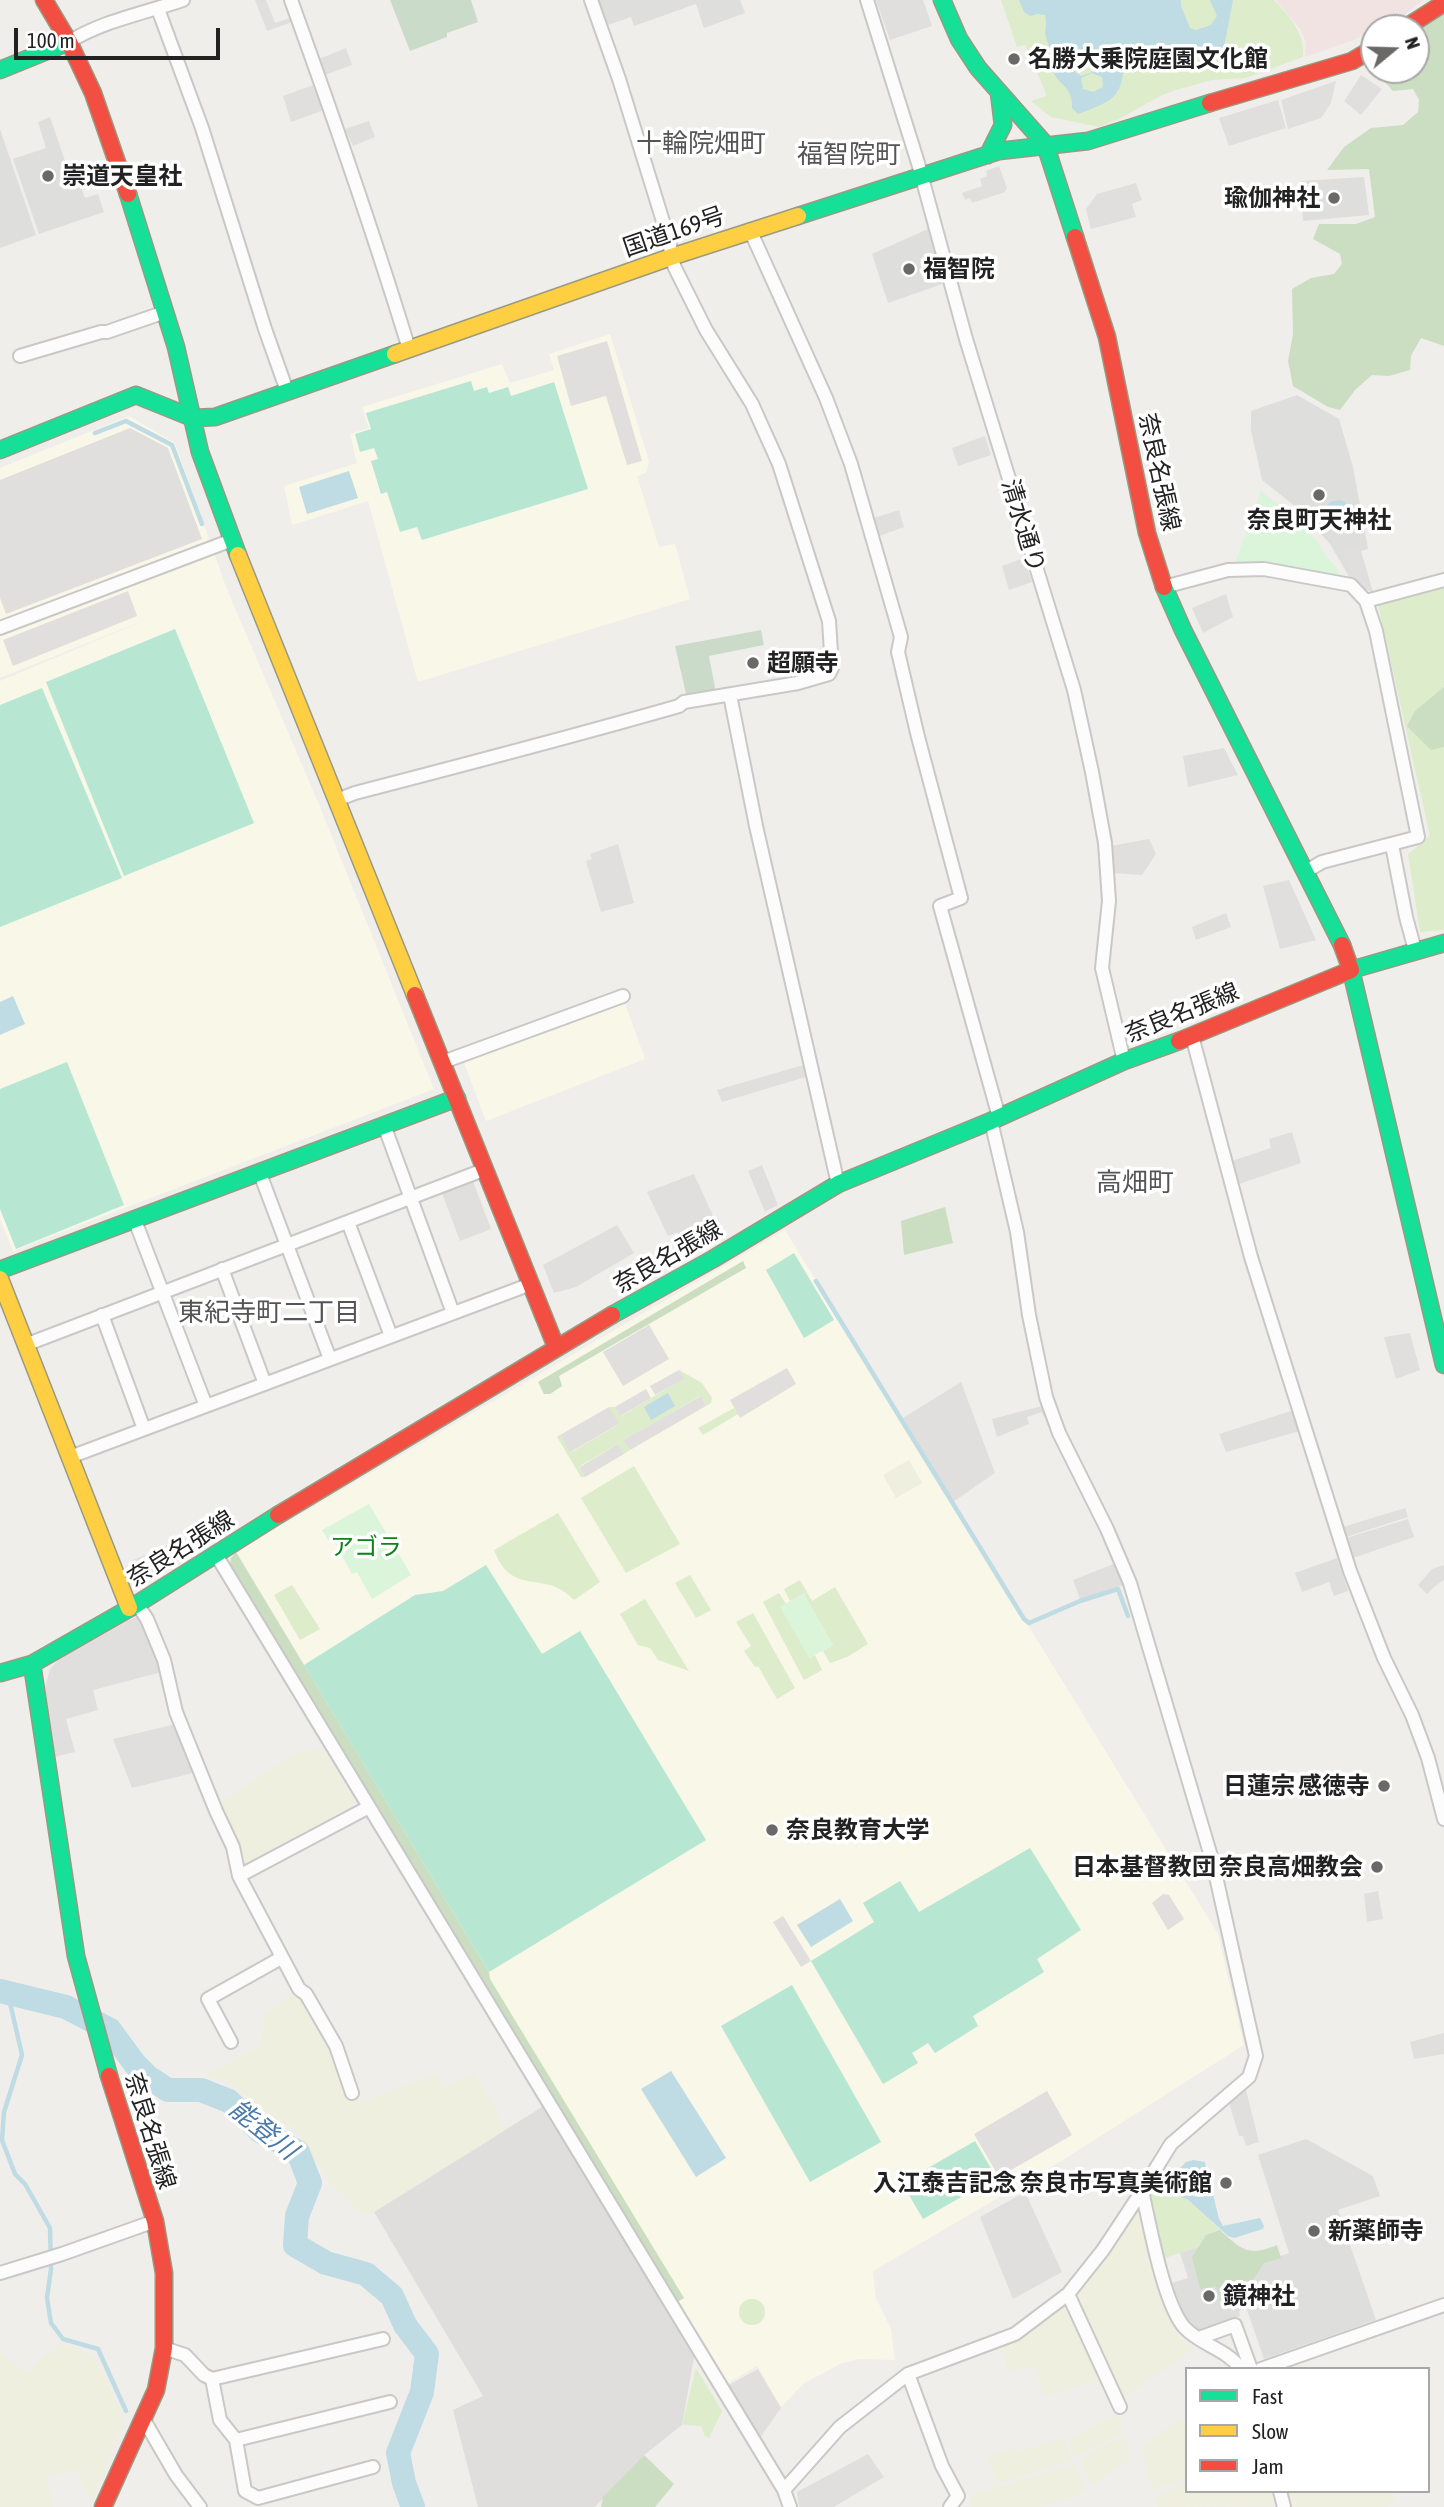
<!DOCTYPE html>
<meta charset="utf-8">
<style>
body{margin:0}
#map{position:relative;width:1444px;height:2507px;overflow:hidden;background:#f0eeeb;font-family:"Asap Condensed",sans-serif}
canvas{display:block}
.legend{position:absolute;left:1185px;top:2367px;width:245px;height:126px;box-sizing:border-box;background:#fff;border:2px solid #a7a7a7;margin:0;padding:9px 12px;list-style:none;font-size:21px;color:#222}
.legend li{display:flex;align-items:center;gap:14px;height:35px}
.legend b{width:35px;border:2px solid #a7a7a7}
.north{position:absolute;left:1360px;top:14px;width:70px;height:70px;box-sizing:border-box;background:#fff;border:2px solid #a7a7a7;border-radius:50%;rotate:71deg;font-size:19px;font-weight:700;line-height:28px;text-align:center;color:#222}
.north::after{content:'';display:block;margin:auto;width:24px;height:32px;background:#6a6968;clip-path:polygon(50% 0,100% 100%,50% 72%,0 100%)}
.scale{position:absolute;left:14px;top:28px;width:206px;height:32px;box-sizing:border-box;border:4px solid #222;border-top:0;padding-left:9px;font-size:21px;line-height:24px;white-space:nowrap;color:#222;-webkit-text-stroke:5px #fff;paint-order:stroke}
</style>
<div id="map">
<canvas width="1444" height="2507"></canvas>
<ul class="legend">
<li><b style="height:9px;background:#16e098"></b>Fast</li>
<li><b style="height:9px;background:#ffcf43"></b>Slow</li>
<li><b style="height:9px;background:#f24e42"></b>Jam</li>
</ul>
<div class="north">N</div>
<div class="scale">100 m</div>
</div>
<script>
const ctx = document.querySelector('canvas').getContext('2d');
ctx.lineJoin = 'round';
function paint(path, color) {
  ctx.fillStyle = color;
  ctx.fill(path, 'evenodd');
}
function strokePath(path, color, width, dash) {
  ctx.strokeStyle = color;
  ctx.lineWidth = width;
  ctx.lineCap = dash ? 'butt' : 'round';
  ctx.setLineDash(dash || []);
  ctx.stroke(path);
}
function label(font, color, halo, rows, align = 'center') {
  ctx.font = font + ' "Asap Condensed","Noto Sans JP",sans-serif';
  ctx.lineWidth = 7;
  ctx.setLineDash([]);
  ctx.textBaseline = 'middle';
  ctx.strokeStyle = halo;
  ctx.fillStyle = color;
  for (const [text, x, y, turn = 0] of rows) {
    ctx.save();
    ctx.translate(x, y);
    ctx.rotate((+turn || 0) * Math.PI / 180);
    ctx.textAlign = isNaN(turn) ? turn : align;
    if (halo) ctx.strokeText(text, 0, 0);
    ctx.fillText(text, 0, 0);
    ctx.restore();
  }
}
const residential = new Path2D(`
 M542,2107L695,2351L682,2425L644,2455L595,2507H478L453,2410L483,2396L374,2212Z`);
const commercial = new Path2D(`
 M1276,0H1423L1402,17L1374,28V30L1354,40L1305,57L1306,43L1301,30Z`);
const education = new Path2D(`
 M610,334L649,461L646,473L637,476L659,547L675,544L690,599L418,682L368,501L292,525L284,486L357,463L350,434L369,428L362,407L502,364L510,383L554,370L549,354Z
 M129,416L175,443L226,587L320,807L434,1089L13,1251L0,1219V681L155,616L0,678V468Z
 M624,1001L645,1059L486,1121L463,1060Z
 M785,1230L1218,1934L1244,2045L1058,2163L873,2271L876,2298L891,2329L895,2360L859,2359L840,2364L803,2384L781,2407L757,2366L725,2385L230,1564L231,1558L236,1552Z`);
const religious = new Path2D(`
 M595,0H740L745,13L704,28L696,4L634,26L631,17L605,26Z
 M50,117L67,167L74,166L85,198L98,194L104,212L39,234L13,159L46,148L38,122Z
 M0,129L36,235L0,248Z
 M1364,177L1369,215L1303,221L1301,181Z
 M928,229L945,283L888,303L872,254Z
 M1297,395L1339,419L1353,467L1368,549L1361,551L1373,592L1354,585L1330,544L1301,511L1262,480L1251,430V411Z
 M1042,1406L1047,1416L1044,1417L1042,1412L1027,1417L1029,1424L997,1437L992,1419Z
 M1337,1558L1348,1591L1334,1596L1329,1582L1302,1592L1295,1573Z
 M1306,2139L1373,2176L1380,2196L1338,2210L1376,2320L1264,2359L1234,2272L1289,2253L1258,2155Z
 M1221,2239L1245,2309L1239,2311L1240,2316L1200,2330L1192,2326L1185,2318L1172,2283L1188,2278L1180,2253Z`);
const farmland = new Path2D(`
 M909,1460L922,1483L896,1498L883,1475Z
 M323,1747L356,1802L343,1816L242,1866L218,1804L293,1754Z
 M292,1996H301L336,2053L353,2100L364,2101L436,2074L444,2089L473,2073L489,2096L505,2130L374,2212L364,2215L327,2180L294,2127L280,2124L228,2082L205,2075L261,2045L264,2015Z
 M1140,2204L1155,2270L1175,2333L1194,2349L1122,2399L1076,2293L1117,2241Z
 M1066,2300L1102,2379L1044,2397L1034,2366L1008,2372L1001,2345Z
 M60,2343L94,2355L125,2419L91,2501L76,2469L46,2478L54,2507H0V2352L27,2373Z
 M1117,2415L1123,2433L1074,2458L1068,2439Z
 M1180,2419L1187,2428V2478L1153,2490L1141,2447Z
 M1124,2436L1131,2458L1091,2486L1080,2459Z
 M1064,2438L1072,2460L996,2484L988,2456L1015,2446L1018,2452Z
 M1075,2464L1085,2489L1078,2495L1038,2507H971L969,2496Z
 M1187,2483V2491H1271L1275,2506L1158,2507L1154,2497Z
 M1289,2491H1393L1396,2501L1388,2505V2507H1293Z`);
const grass = new Path2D(`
 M1001,0H1274C1290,17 1305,33 1303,57L1246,78L1212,80L1176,90L1160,96L1121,118L1099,127L1051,117L1031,101L1046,96L1045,91L1025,45L1017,47Z
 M1444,586V930L1420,932L1408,854L1430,836L1378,605Z
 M679,1370L702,1383L712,1398L711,1403L706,1406L700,1396L625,1440L630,1450L624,1454L618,1444L580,1466L585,1477H581L557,1437L560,1435L571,1452L618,1425L609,1407H615L621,1416L683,1379Z
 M734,1408L738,1414L703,1435L698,1428Z
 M634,1466L680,1544L626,1573L581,1498Z
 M558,1513L600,1582L574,1600C544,1568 513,1599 494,1550Z
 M690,1575L711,1610L696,1618L675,1583Z
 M800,1580L812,1601L835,1587L868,1644L847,1657L830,1663L823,1651L833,1645L804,1594L790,1601L784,1589Z
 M292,1585L320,1629L300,1640L274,1595Z
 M779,1593L786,1604L781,1607L810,1658L815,1655L822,1670L804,1680L763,1602Z
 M645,1599L689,1671L658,1660L650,1648L638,1645L620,1614Z
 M753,1613L795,1688L777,1699L758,1666L755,1667L744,1651L751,1646L736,1622Z
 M1155,2184L1162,2188L1164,2192L1187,2199L1220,2230L1206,2235L1198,2247L1165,2258L1149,2189Z
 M739 2312a13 13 0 1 1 26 0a13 13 0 1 1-26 0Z
 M696,2368L722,2411L709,2438L705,2436L701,2426L682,2425Z`);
const forest = new Path2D(`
 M1444,12V346L1421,338L1411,356L1410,370L1389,376L1372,375L1355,390L1340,410L1328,407L1293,386L1288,361L1293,334L1292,289L1311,278L1334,274L1342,264L1340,254L1313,239L1319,224H1356L1375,217L1369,169L1327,170L1344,147L1371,128L1403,125L1418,112L1419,100L1413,89L1393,91L1373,69L1416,70V32Z
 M1444,687V747L1431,750L1407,726L1415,711Z
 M945,1207L953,1243L904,1255L901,1221Z
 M743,1261L746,1268L559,1376L562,1386L550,1394H544L538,1382Z
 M236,1552L489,1972L490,1979L684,2298L676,2303L230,1564L231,1558Z
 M1220,2230C1242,2250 1248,2257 1277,2245L1281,2258L1264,2263L1252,2281L1238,2286L1242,2300L1223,2309L1216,2286L1200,2289L1192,2257L1206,2235Z
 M644,2455L674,2484L655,2507H601L603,2497Z`);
const cemetery = new Path2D(`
 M390,0H471L478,22L447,33V37L410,51Z
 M761,630L764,645L709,656L716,693L687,698L675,646Z`);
const park = new Path2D(`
 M1261,491L1305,526L1346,582L1234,565Z
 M369,1504L411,1575L372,1599L357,1572L352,1574L332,1538L328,1540L322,1530Z
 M804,1593L833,1645L809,1658L780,1607Z`);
const pitch = new Path2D(`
 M471,381L474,391L487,387L489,393L508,387L511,396L554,382L588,489L422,540L417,527L400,532L387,492L381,494L371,461L378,459L374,448L360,452L355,434L371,429L366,413Z
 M175,629L254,823L124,876L46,682Z
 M42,688L122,878L0,927V705Z
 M67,1062L124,1205L16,1249L0,1209V1089Z
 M794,1253L834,1320L804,1338L766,1270Z
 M486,1565L542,1654L580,1631L706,1840L489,1972L304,1665L415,1595L443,1591Z
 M1030,1848L1081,1930L1037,1959L1044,1972L973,2016L978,2026L935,2053L928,2043L912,2053L918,2063L883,2084L811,1961L874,1922L863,1903L900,1881L919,1912Z
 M792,1985L881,2142L810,2182L721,2026Z
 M975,2141L996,2177L923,2219L902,2183Z`);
const parking = new Path2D(`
 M255,0H266L275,23L293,17L295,21L267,31Z
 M876,0H923L932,26L890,40Z
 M346,48L352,65L325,75L319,59Z
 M1361,75L1382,89L1361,115L1344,101Z
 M1336,81L1331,103L1321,118L1288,129L1281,100Z
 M316,84L324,110L291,122L283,96Z
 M1278,100L1286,128L1229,146L1219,118Z
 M369,121L375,137L353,146L345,129Z
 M999,166L1007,188L1005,192L972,203L970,198L965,200L962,193L982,186L980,179L987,176L986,171Z
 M1136,183L1142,200L1132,204L1136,217L1091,229L1086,209L1097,194Z
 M607,341L642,461L627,465L606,396L571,406L557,356Z
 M1160,419L1167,453L1148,458L1141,423Z
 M130,428L168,448L202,539L6,614L0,598V480Z
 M985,436L991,455L958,466L952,448Z
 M899,510L904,527L877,537L871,519Z
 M1356,546L1371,591L1355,585L1343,551Z
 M1024,558L1032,582L1009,590L1002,566Z
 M128,591L137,616L13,666L3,640Z
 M1226,594L1233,617L1203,633L1192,608Z
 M1224,748L1238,775L1188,787L1183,756Z
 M1149,839L1156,854L1142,875L1113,873L1111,846Z
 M618,844L634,903L601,912L586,861L592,859L590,854Z
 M1289,880L1316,940L1280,949L1263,886Z
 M1226,913L1231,927L1196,940L1192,927Z
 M807,1064L809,1076L722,1102L717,1090Z
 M1292,1132L1301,1163L1236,1185L1229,1162L1271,1148L1269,1139Z
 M762,1165L778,1205L765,1212L748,1171Z
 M694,1174L720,1231L689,1248L682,1235L679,1236L677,1232L668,1236L647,1192Z
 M473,1181L491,1229L460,1241L442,1193Z
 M617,1225L634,1253L576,1287L554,1293L543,1265Z
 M649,1325L669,1359L623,1386L603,1352Z
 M1410,1333L1420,1370L1396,1379L1384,1337Z
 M787,1368L796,1384L740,1418L730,1400Z
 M679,1370L684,1379L655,1395L650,1386Z
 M961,1382L995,1473L953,1502L903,1418Z
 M646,1389L651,1398L620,1416L615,1407Z
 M701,1396L706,1406L630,1450L624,1440Z
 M609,1407L619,1424L570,1452L560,1435Z
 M1294,1410L1300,1431L1226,1452L1219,1434Z
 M618,1444L624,1454L585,1477L580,1467Z
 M1405,1508L1408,1517L1346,1537L1343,1527Z
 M1408,1519L1414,1537L1353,1558L1346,1538Z
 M176,1541L181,1559L138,1584L129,1562Z
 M1121,1561L1130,1583L1080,1599L1073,1580Z
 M1444,1565V1580L1435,1586L1427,1594L1418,1585L1432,1569Z
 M135,1617L144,1620L162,1672L93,1690L98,1710L66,1719L75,1752L55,1757L45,1687L50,1669L58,1660Z
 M176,1724L197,1772L132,1788L113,1739Z
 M1378,1891L1383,1919L1367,1922L1364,1894Z
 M1163,1894L1169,1895L1184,1919L1168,1930L1152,1903Z
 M783,1916L811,1961L801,1967L773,1922Z
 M1444,2033V2054L1414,2059L1410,2042Z
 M1246,2090L1259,2142L1246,2146L1243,2136H1239L1229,2103Z
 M1047,2091L1072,2135L999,2177L974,2134Z
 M1025,2192L1062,2272L1013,2299L980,2217Z
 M758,2369L781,2408L759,2439L727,2386Z
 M868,2454L884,2477L834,2507H799L797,2492Z`);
const water = new Path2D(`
 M1019,0H1181V6L1190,28L1196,30L1211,25L1217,16L1210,0H1233L1224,47C1206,59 1200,45 1182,49C1159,53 1154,69 1129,65L1123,70C1122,101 1103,104 1078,114L1072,108C1073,86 1059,86 1052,70C1049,63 1052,60 1052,53C1051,47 1047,43 1046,37C1044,29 1048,24 1045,15L1037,14L1030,16L1024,12ZM1083,56L1093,60V72L1081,76L1075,72L1074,65ZM1092,73L1102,77L1103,87L1093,92L1083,89L1081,78Z
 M349,471L358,498L307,514L299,487Z
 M1340,500L1345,502L1353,525L1333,532L1325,508L1330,502Z
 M13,996L25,1024L0,1035V1002Z
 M668,1393L675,1406L651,1420L644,1407Z
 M840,1899L853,1921L811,1947L797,1925Z
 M671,2071L726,2158L696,2177L641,2089Z
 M1193,2160L1205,2162L1206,2169L1191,2174L1190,2186L1193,2196L1198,2197L1213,2194L1219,2219L1223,2226L1260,2218L1264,2226L1263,2229L1234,2238L1228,2236L1187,2199L1164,2192L1162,2188L1180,2183L1175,2173L1186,2162Z`);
const stream = new Path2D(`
 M95,433L126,421L172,445L202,524
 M816,1281L1024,1619L1029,1623L1080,1601L1118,1589L1128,1616
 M8,1994L22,2055L4,2112L2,2140L15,2174L25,2184L50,2228L51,2269L47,2298L51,2323L63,2339L98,2349L126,2411`);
const river = new Path2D(`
 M0,1991L66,2007L110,2030L135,2064L148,2077L168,2090H201L229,2101L260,2131L298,2152L310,2183L297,2216L295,2245L326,2263L366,2274L392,2296L405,2325L427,2354L422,2392L398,2453L404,2483L413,2507`);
const street = new Path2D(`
 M291,0C333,116 373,231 409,349
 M867,0L918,163L966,339L1074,690L1092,772L1105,843L1109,901L1102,968L1124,1061
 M158,9L202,128L265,329L287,391
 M69,42C102,21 145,13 183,0
 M750,230L826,398L851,464L901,637L898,652L918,737L961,898L940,906L999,1117
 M20,356L101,332H107L165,312
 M1164,587L1228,570L1264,569L1351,585L1366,601L1376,631L1418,837L1322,862L1305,872
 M1366,601L1444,580
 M0,628L232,540
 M730,695L756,826L838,1184
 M337,800L355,793C463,765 571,737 679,706L684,702L798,683L829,674L832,668L829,621L779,464L752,404L706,330L675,268L671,257L670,244L619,79L591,0
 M1392,845L1406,917L1415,950
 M1192,1036L1251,1257L1350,1571L1384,1658L1412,1715L1428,1758L1444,1819
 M443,1062L623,996
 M991,1121L1017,1232L1029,1315L1046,1397L1059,1433L1107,1529L1130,1583L1213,1863L1256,2056L1249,2077L1171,2144L1142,2191
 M384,1125L453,1313
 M259,1171L330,1359
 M134,1218L206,1406
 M348,1222L391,1336
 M222,1269L265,1384
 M102,1315L144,1429
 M25,1345L486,1169
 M70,1457L531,1284
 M215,1553L784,2490L790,2507
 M137,1604L147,1619L164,1660L176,1712L216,1811L233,1847L239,1876L299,1989L306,1994L336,2046L352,2093
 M239,1876L369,1807
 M231,2042L208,1999L281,1958
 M0,2273L62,2254L155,2221
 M1068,2294L1120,2407
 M1199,2338L1235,2325L1251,2369
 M164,2348L185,2355L204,2375L212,2379L383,2339
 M1261,2369L1444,2305
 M908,2374L942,2466L958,2496L950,2507
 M212,2379L220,2420L236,2440L390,2402
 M144,2420L176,2475L200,2507
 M236,2440L245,2491L258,2498L373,2467
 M784,2490L840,2427L908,2374L1015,2334L1068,2294L1103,2250L1142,2191C1150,2225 1163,2302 1184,2327C1200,2345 1227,2349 1241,2369
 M1280,2491L1284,2507`);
const fast = new Path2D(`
 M942,0L959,39L978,68L1045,144
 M0,70L69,42
 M1045,144L1075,237
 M988,155L1003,125L999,92
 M128,194L176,347L200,452L238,555
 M798,216L999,151L1088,141L1210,103
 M0,450L136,395L193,418L215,417L395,354
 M1164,587L1183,630L1342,945
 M1444,943L1351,970L1444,1365
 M0,1270L457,1098
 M612,1315L713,1259L838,1184L991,1121L1124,1061L1179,1041
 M0,1673L32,1664
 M109,2076L76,1956L32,1664L137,1604L278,1515`);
const slow = new Path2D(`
 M395,354L671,257L798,216
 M238,555L415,995
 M0,1279L129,1608`);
const jam = new Path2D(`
 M44,0L69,42L93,93L128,194
 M1405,28L1444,3
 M1210,103L1352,61L1374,48
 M1075,237L1107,337L1147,533L1164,587
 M415,995L556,1347
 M1179,1041L1351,970L1342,945
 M278,1515L612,1315
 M103,2507L156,2390L164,2348V2273L155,2221L109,2076`);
const markers = [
 [1014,59,7,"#6a6968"],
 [48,176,7,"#6a6968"],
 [1334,198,7,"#6a6968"],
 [909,269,7,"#6a6968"],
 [1319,495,7,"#6a6968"],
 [753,663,7,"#6a6968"],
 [1384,1786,7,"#6a6968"],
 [772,1830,7,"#6a6968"],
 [1377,1867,7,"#6a6968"],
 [1226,2183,7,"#6a6968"],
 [1314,2231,7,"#6a6968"],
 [1209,2296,7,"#6a6968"]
];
const poiNames = [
 ["名勝大乗院庭園文化館",1028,59],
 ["崇道天皇社",62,176],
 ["瑜伽神社",1320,198,"right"],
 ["福智院",923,269],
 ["奈良町天神社",1319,520,"center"],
 ["超願寺",767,663],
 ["日蓮宗 感徳寺",1370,1786,"right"],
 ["奈良教育大学",786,1830],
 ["日本基督教団 奈良高畑教会",1363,1867,"right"],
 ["入江泰吉記念 奈良市写真美術館",1212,2183,"right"],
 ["新薬師寺",1328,2231],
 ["鏡神社",1223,2296]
];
const streetNames = [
 ["国道169号",674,232,-19],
 ["奈良名張線",1159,472,78],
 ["清水通り",1023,526,73],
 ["奈良名張線",1182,1013,-22],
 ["奈良名張線",668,1257,-30],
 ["奈良名張線",181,1549,-32],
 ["奈良名張線",150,2131,73]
];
const parkNames = [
 ["アゴラ",366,1547]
];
const neighbourhoodNames = [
 ["十輪院畑町",701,144],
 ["福智院町",849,155],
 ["高畑町",1135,1183],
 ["東紀寺町二丁目",269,1313]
];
const waterNames = [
 ["能登川",263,2130,39]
];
paint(residential, '#dfdedc');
paint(commercial, '#f1e3e1');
paint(education, '#f8f7e8');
paint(religious, '#dededc');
paint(farmland, '#efefdf');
paint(grass, '#ddeccb');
paint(forest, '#cbdec1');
paint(cemetery, '#cadbca');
paint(park, '#daf5da');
paint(pitch, '#b7e6d2');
paint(parking, '#e0dfde');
paint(water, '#bfdbe3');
strokePath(stream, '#bfdbe3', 4.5);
strokePath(river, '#bfdbe3', 24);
strokePath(street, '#c9c8c7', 16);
strokePath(fast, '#999a82', 19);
strokePath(slow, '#999a82', 19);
strokePath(jam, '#999a82', 19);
strokePath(street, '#fdfcfc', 12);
strokePath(fast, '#16e098', 16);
strokePath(slow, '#ffcf43', 16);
strokePath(jam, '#f24e42', 16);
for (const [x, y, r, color] of markers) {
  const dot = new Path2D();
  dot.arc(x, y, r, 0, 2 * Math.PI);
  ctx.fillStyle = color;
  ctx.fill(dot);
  strokePath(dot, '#fff', 2.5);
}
label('bold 24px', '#222', '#fff', poiNames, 'left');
label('24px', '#222', '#fff', streetNames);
label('24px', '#0c8416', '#fff', parkNames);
label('26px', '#555', '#fff', neighbourhoodNames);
label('italic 26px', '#4a7aab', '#fff', waterNames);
</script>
